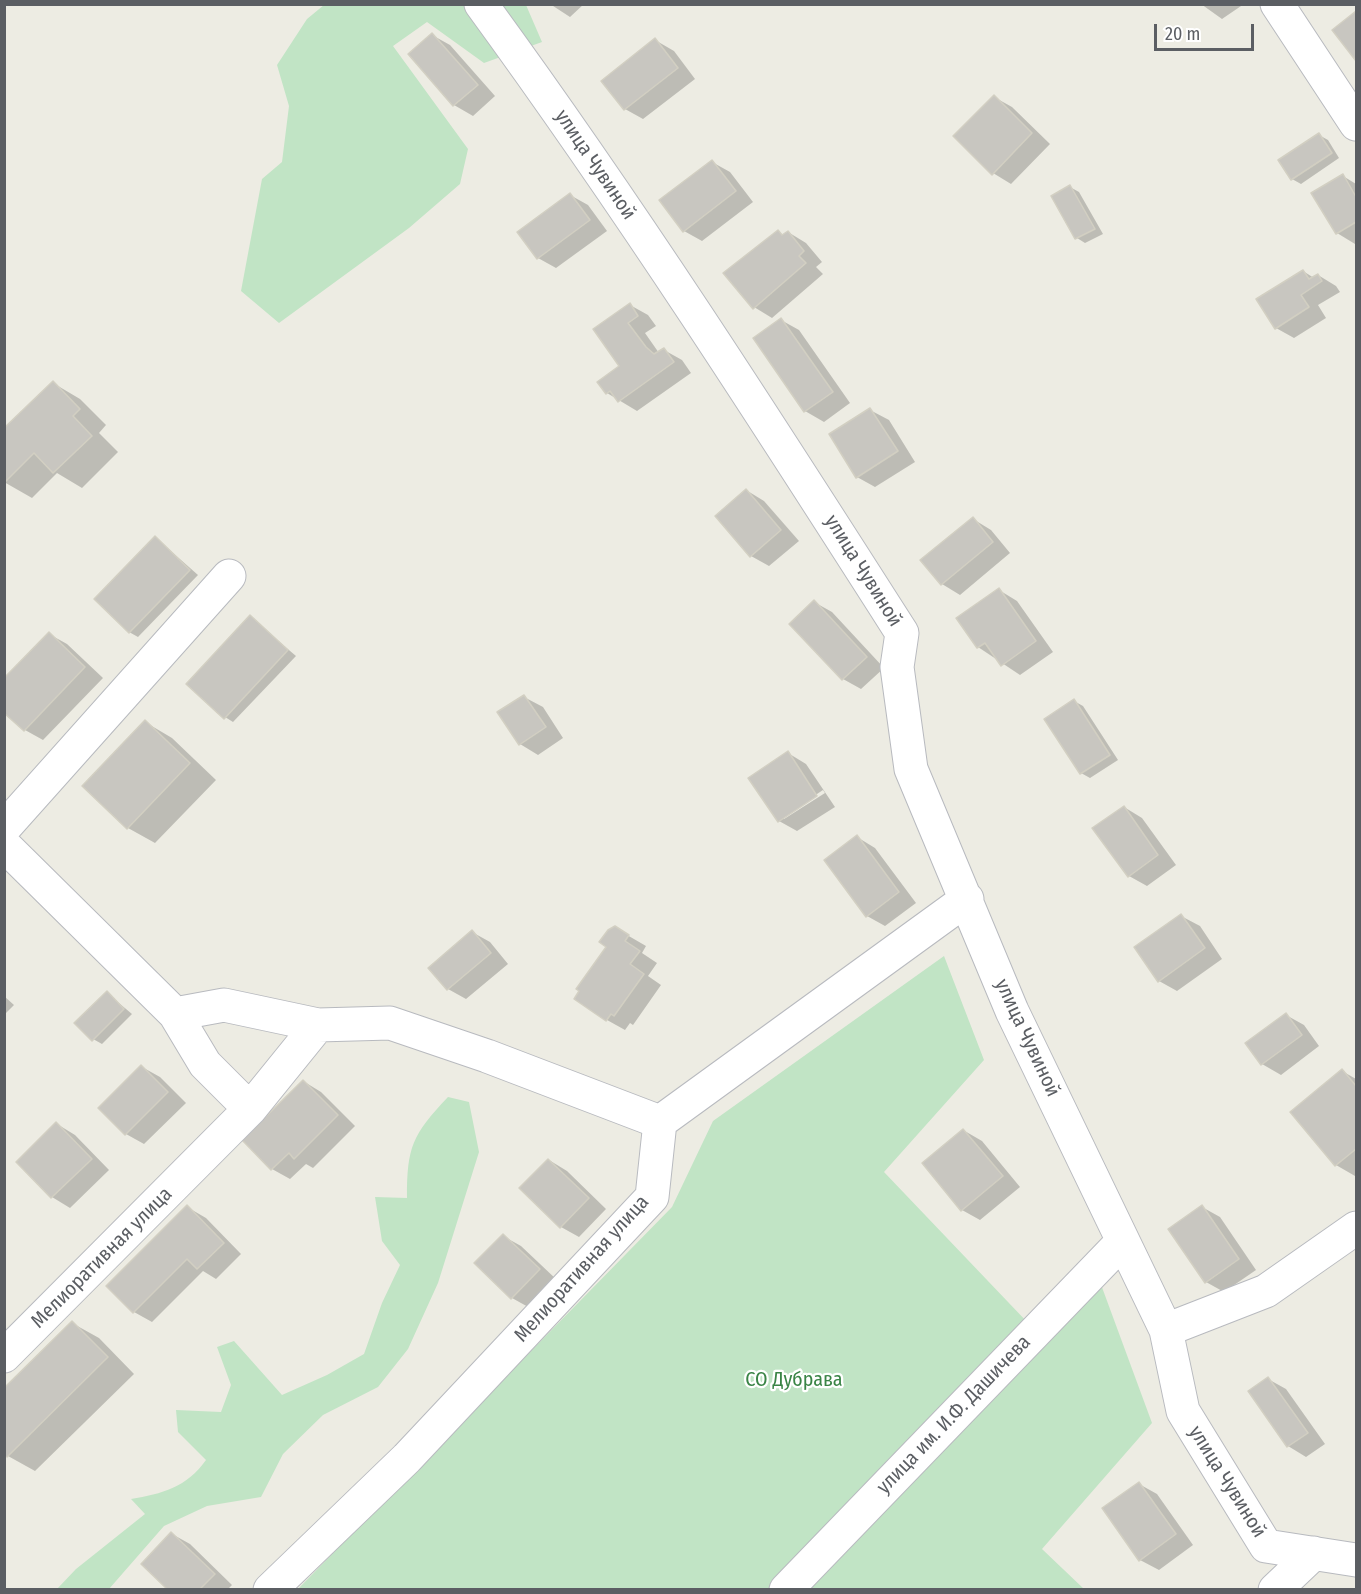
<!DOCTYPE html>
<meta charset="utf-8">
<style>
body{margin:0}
#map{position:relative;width:1361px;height:1594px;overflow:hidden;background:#edece3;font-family:"Fira Sans Condensed",sans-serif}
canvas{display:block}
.frame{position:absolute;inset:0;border:6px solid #5b5e63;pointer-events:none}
.scale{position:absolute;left:1154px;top:24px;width:100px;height:27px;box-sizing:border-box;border:3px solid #5b5e63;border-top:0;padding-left:8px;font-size:18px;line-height:21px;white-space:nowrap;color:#5b5e63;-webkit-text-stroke:4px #fff;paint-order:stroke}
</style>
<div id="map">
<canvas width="1361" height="1594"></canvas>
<div class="frame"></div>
<div class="scale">20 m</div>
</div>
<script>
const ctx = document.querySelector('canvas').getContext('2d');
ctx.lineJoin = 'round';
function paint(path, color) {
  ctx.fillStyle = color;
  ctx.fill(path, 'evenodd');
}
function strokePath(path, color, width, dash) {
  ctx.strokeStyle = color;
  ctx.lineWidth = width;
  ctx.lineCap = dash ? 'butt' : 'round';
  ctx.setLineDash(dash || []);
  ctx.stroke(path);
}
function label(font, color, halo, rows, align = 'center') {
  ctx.font = font + ' "Fira Sans Condensed",sans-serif';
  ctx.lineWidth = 4.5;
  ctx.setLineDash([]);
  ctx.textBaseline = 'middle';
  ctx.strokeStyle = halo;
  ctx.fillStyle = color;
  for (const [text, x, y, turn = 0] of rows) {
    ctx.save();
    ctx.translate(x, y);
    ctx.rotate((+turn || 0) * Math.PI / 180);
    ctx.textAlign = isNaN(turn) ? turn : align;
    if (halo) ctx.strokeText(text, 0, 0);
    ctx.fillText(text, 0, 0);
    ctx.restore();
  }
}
const green = new Path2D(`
 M324,5H526L542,42L484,63L427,22L393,46L468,149L460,184L409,228L279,323L241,291L262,179L282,162L289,106L277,65L307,19Z
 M944,956L984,1060L884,1172L1029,1324L1096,1271L1152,1423L1042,1549L1084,1589L297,1590L672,1207L713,1121Z
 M448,1097L469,1102L479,1152L438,1283L408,1349L378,1387L323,1415L283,1454L261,1497L207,1506L164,1526L109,1589H57L76,1569L145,1514L131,1499C162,1494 187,1487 206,1460L178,1432L176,1410L221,1412L231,1385L217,1347L234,1341L282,1395L327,1375L364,1354L382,1303L400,1265L382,1241L375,1197L407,1198C407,1147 412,1135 448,1097Z`);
const shadow = new Path2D(`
 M550,4H584L570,17Z
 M1201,4H1244L1222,19Z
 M1356,13V59L1334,30Z
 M432,35L450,45L495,96L473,116L454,105L410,54Z
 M655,40L674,51L695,79L643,119L625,109Z
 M994,97L1012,107L1050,144L1011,184L993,173Z
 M1319,135L1328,140L1339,158L1301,184L1292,179Z
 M712,162L730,172L753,202L702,241L684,231Z
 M1343,176L1356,184L1355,244L1337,233Z
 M1070,187L1079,192L1103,234L1085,243L1077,238L1053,196Z
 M570,195L588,205L607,231L556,268L538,258Z
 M778,232L784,235L788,232L806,243L822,262L816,267L823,274L772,318L754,307Z
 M1303,271L1314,278L1318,275L1336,286L1340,292L1318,305L1326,318L1294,338L1276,328Z
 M630,305L648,315L656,326L645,333L659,353L664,350L682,360L691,373L637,411L607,393L621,366Z
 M781,320L799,330L850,403L824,422L805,411Z
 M53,383L80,399L106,425L99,433L118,452L82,488L57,473L32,498L4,482Z
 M870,410L889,420L915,462L875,487L857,477Z
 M746,490L764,501L799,541L769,566L751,556L717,516Z
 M973,519L991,530L1010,553L960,595L942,584Z
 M156,538L198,575L138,637L129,632Z
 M999,590L1017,601L1053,652L1020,675L978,647Z
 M814,602L832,612L884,668L861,689L843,679Z
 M250,617L296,656L233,722L225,717Z
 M49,634L67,644L103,678L43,740L25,730Z
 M524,697L543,707L563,738L538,755L520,744Z
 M1074,701L1083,706L1118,760L1090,778L1081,773L1046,719Z
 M145,722L172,738L216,780L155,843L128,828Z
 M788,753L806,764L835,807L797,831L779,821ZM823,790L825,793L784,819V816Z
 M1124,807L1142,818L1176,865L1147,886L1129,876Z
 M857,837L875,848L916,903L885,926L867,916Z
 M1181,916L1200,926L1222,959L1177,991L1159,981Z
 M615,928L646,946L642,953L657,963L648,976L661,985L633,1025L630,1023L625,1030L607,1020L608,947Z
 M472,932L490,942L508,964L466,999L448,989Z
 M107,993L132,1014L102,1044L93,1039Z
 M4,996L14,1005L4,1015Z
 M1286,1015L1304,1025L1319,1046L1281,1075L1262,1064L1247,1044Z
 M142,1067L160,1077L186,1103L144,1144L126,1134Z
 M1342,1071L1356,1079L1355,1176L1336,1165L1292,1112Z
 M303,1081L321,1092L355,1126L313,1168L306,1164L290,1179L272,1169Z
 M57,1124L75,1135L109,1170L70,1208L52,1197L18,1162Z
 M963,1130L982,1141L1020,1187L980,1220L962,1210Z
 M549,1160L567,1171L606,1209L579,1237L561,1227Z
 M187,1207L206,1218L241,1254L216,1279L203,1271L152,1322L134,1312Z
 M1202,1207L1220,1217L1256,1270L1224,1292L1206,1282Z
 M503,1236L521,1246L557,1280L530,1308L512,1298Z
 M72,1323L99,1338L134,1374L35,1471L8,1456Z
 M1268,1379L1286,1389L1325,1444L1306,1457L1288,1446Z
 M1139,1484L1157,1494L1193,1545L1159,1570L1140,1560Z
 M172,1534L190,1544L232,1585L227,1590H170Z`);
const building = new Path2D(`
 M1356,11V61L1332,30Z
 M432,33L478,85L453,106L408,54Z
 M655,38L678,68L624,110L601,81Z
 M994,95L1032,133L992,175L953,136Z
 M1319,133L1332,153L1291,180L1278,160Z
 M712,160L736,191L683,232L659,200Z
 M1343,174L1356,197V222L1336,234L1311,193Z
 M1070,185L1095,229L1075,239L1051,196Z
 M570,193L590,220L537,259L517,232Z
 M778,230L782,235L788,231L804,251L799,256L806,263L753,309L723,273Z
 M1303,270L1309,279L1318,274L1322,281L1301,295L1309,307L1275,329L1256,299Z
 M630,303L638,316L628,323L646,347L654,354L664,348L674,362L618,402L610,391L606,394L597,382L619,366L593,329Z
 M781,318L833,392L804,412L753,338Z
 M53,381L80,409L73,416L92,436L53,473L34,453L4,483V428Z
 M870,408L898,451L856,478L829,434Z
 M746,489L781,530L750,557L715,516Z
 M973,517L993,542L941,585L920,560Z
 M155,536L190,570L129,633L94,599Z
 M999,588L1036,641L1001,666L985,643L977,648L956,618Z
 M814,600L867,657L842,680L789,624Z
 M250,615L288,650L224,719L186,684Z
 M49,632L85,667L24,731L4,713V678Z
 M524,695L546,727L519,745L497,712Z
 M1074,699L1110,755L1080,774L1044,719Z
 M145,720L190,763L127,829L82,786Z
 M788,751L817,796L778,822L748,778Z
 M1124,806L1158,855L1128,877L1092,828Z
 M857,835L899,892L866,917L824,860Z
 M1181,914L1205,948L1158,982L1134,947Z
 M615,926L629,935L625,941L640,951L630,964L644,974L614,1016L611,1014L606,1021L574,999L579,991L576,989L606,947L599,942L608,930Z
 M472,930L491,953L447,990L428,968Z
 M107,991L124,1009L92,1041L74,1023Z
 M1286,1013L1302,1035L1261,1065L1245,1043Z
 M141,1065L168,1092L125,1135L98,1108Z
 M1342,1069L1356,1086V1149L1335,1166L1290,1112Z
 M303,1080L338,1115L294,1159L289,1153L271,1170L242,1140Z
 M56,1122L92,1159L51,1198L16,1162Z
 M963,1129L1003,1176L961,1211L922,1163Z
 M548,1159L589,1198L560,1228L519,1188Z
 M187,1205L224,1243L197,1269L187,1259L133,1313L106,1286Z
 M1202,1205L1239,1259L1205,1283L1168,1229Z
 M503,1234L540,1269L511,1299L474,1263Z
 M72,1321L108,1357L7,1457L4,1455V1388Z
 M1268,1377L1308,1433L1287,1447L1248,1391Z
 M1139,1482L1176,1534L1139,1561L1102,1508Z
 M171,1532L215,1574L199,1590H168L141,1564Z`);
const minor = new Path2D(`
 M481,4C630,208 766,420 902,633L897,667L911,769L1012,1011L1166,1330L1183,1411L1266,1546L1356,1560
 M1277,4L1356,124
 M4,828L229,576
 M4,845L175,1014L224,1005L318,1025L390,1023L487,1056L660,1122
 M175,1014L205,1064L250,1109
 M1166,1330L1266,1291L1356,1228
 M4,1356L250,1109L318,1025
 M270,1590L407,1458L652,1197L660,1122L967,899
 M786,1590L1123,1241
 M1275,1590L1314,1553`);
const streetNames = [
 ["улица Чувиной",595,165,56],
 ["улица Чувиной",863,571,58],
 ["улица Чувиной",1027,1038,65],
 ["Мелиоративная улица",102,1258,-45],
 ["Мелиоративная улица",582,1269,-48],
 ["улица им. И.Ф. Дашичева",954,1415,-46],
 ["улица Чувиной",1227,1482,58]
];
const parkNames = [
 ["СО Дубрава",794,1380]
];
paint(green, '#c1e4c5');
paint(shadow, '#0003');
paint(building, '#c8c6c0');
strokePath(building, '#d2cfc2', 1.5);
strokePath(minor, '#b8babf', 35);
strokePath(minor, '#fff', 33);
label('20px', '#5b5e63', '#fff', streetNames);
label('20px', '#3a8446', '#fff', parkNames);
</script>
